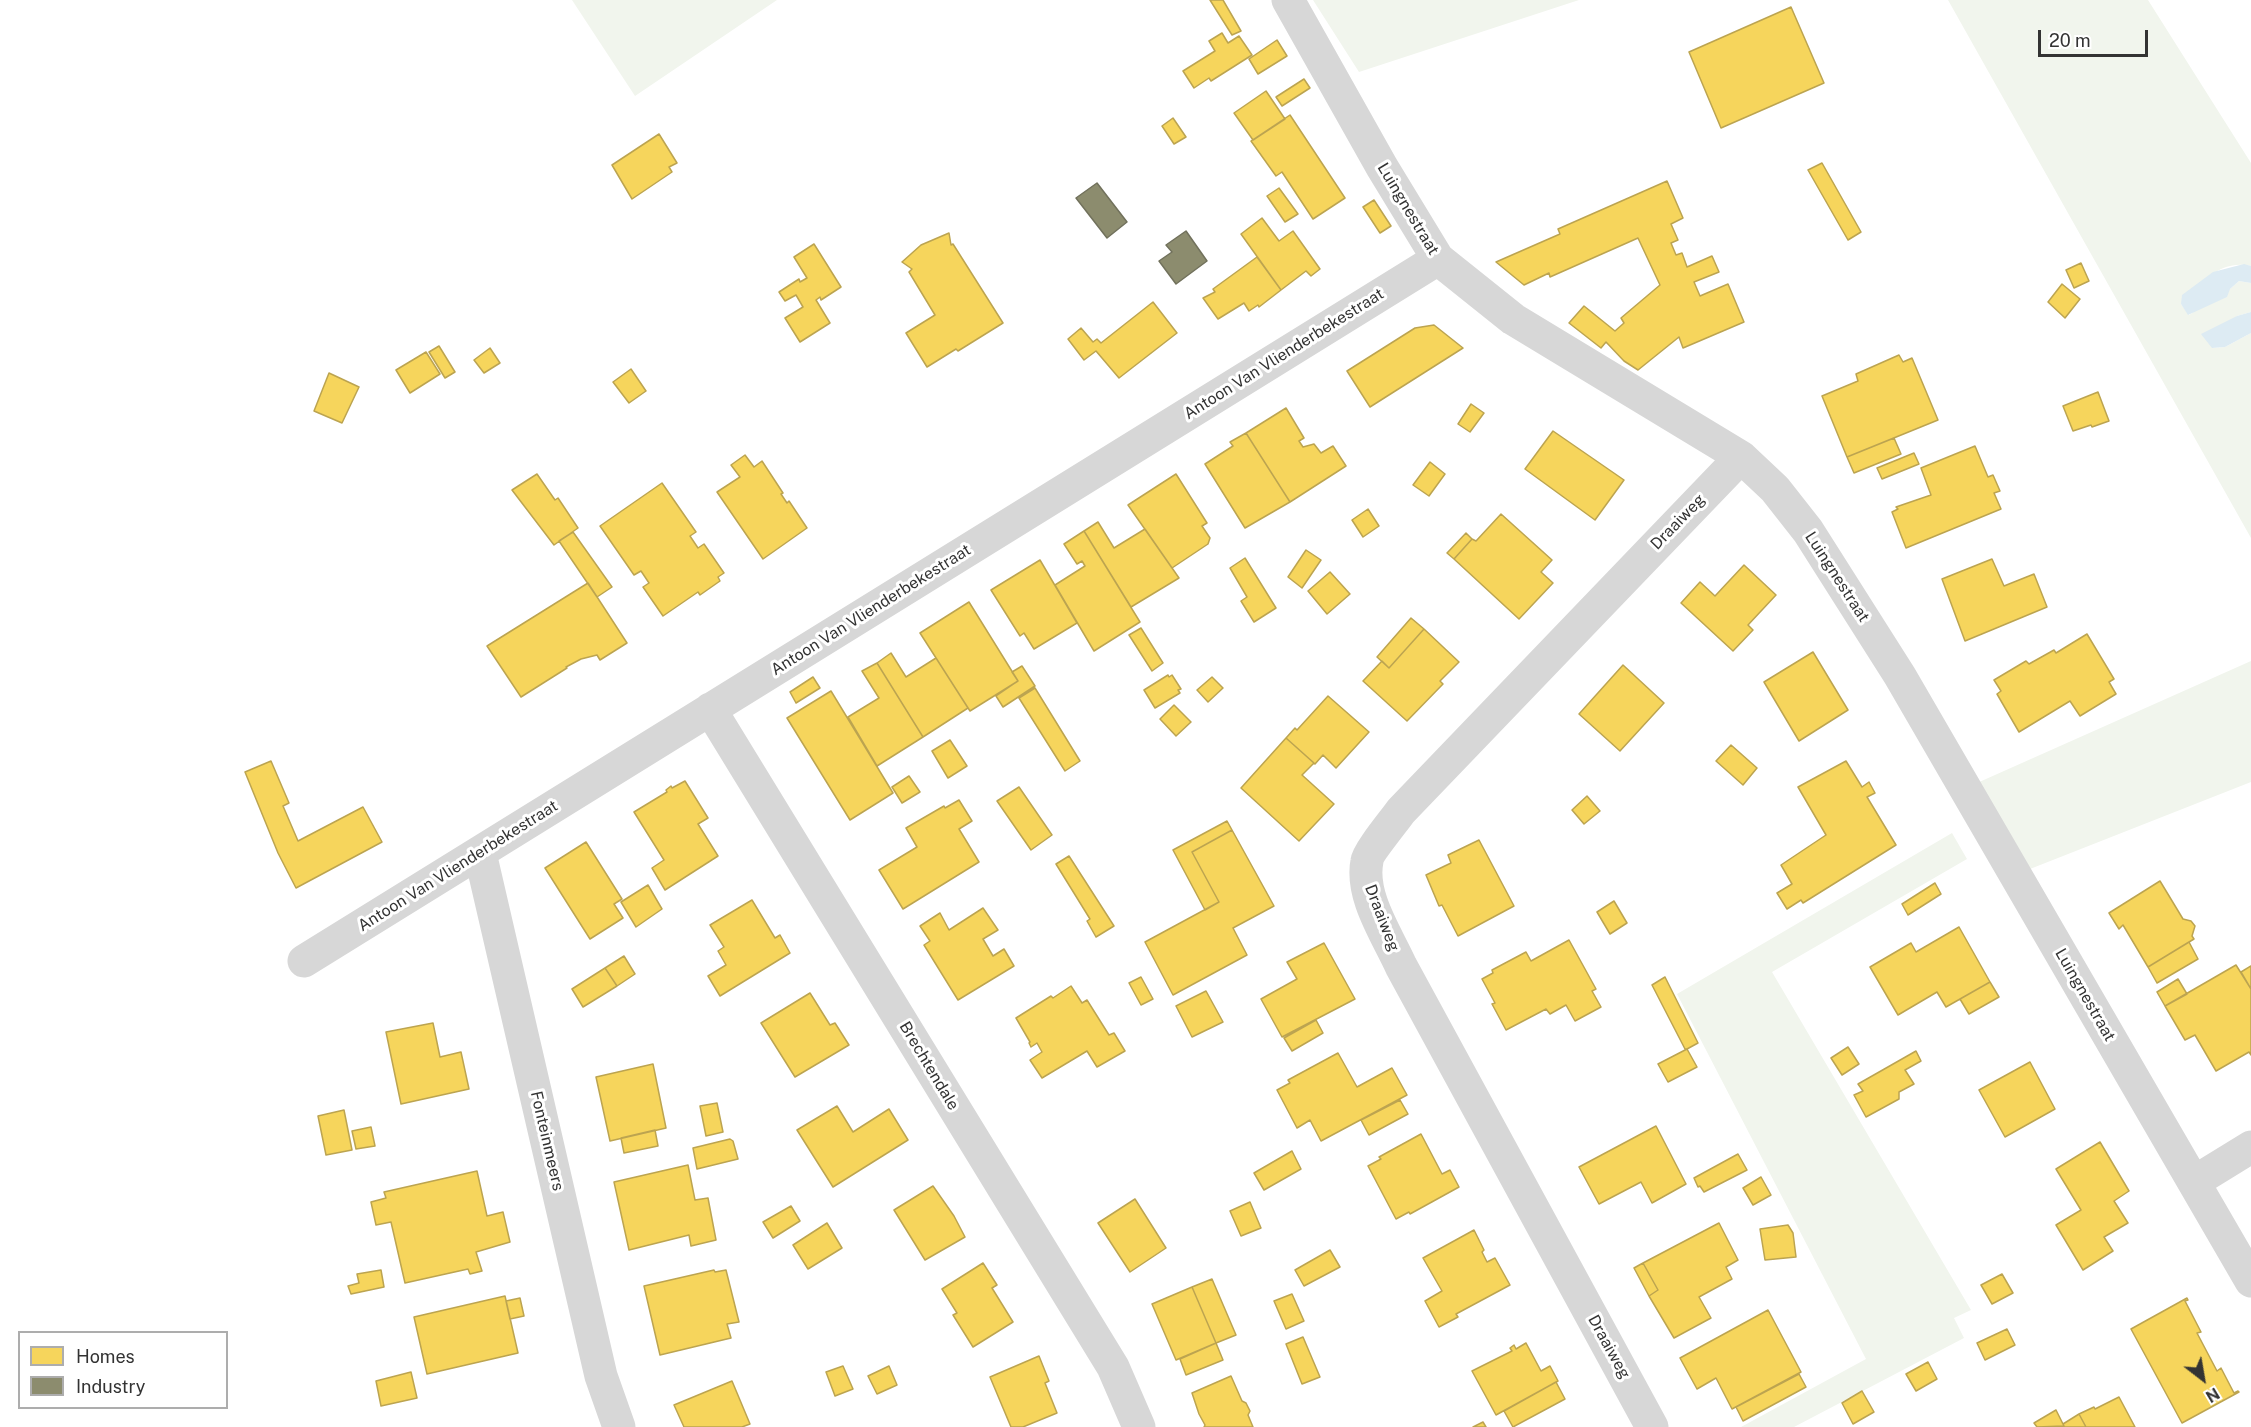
<!DOCTYPE html>
<style>
body{margin:0}
#map{position:relative;width:2251px;height:1427px;overflow:hidden;background:#fff;font-family:"Public Sans",sans-serif}
canvas{display:block}
.legend{position:absolute;left:18px;top:1331px;width:210px;height:78px;box-sizing:border-box;background:#fff;border:2px solid #adadad;margin:0;padding:8px 10px;list-style:none;font-size:18px;color:#333}
.legend li{display:flex;align-items:center;gap:12px;height:30px}
.legend b{width:30px;border:2px solid #adadad}
.north{position:absolute;left:2173px;top:1349px;width:60px;height:60px;-webkit-text-stroke:4px #fff;paint-order:stroke;rotate:149deg;font-size:16px;font-weight:700;line-height:24px;text-align:center;color:#333}
.north::after{content:'';display:block;margin:auto;width:21px;height:27px;background:#333;clip-path:polygon(50% 0,100% 100%,50% 72%,0 100%)}
.scale{position:absolute;left:2038px;top:30px;width:110px;height:27px;box-sizing:border-box;border:3px solid #333;border-top:0;padding-left:8px;font-size:18px;line-height:21px;white-space:nowrap;color:#333;-webkit-text-stroke:4px #fff;paint-order:stroke}
</style>
<div id="map">
<canvas width="2251" height="1427"></canvas>
<ul class="legend">
<li><b style="height:16px;background:#f6d55c"></b>Homes</li>
<li><b style="height:16px;background:#8c8c6e"></b>Industry</li>
</ul>
<div class="north">N</div>
<div class="scale">20 m</div>
</div>
<script>
const ctx = document.querySelector('canvas').getContext('2d');
ctx.lineJoin = 'round';
function paint(path, color) {
  ctx.fillStyle = color;
  ctx.fill(path, 'evenodd');
}
function strokePath(path, color, width, dash) {
  ctx.strokeStyle = color;
  ctx.lineWidth = width;
  ctx.lineCap = dash ? 'butt' : 'round';
  ctx.setLineDash(dash || []);
  ctx.stroke(path);
}
function label(font, color, halo, rows, align = 'center') {
  ctx.font = font + ' "Public Sans",sans-serif';
  ctx.lineWidth = 6;
  ctx.setLineDash([]);
  ctx.textBaseline = 'middle';
  ctx.strokeStyle = halo;
  ctx.fillStyle = color;
  for (const [text, x, y, turn = 0] of rows) {
    ctx.save();
    ctx.translate(x, y);
    ctx.rotate((+turn || 0) * Math.PI / 180);
    ctx.textAlign = isNaN(turn) ? turn : align;
    if (halo) ctx.strokeText(text, 0, 0);
    ctx.fillText(text, 0, 0);
    ctx.restore();
  }
}
const green = new Path2D(`
 M572,0H777L635,96Z
 M1313,0H1579L1359,72Z
 M1948,0H2148L2251,163V266C2220,259 2200,283 2181,304L2189,315L2230,289L2239,281L2251,283V312L2237,316L2212,348L2225,347L2251,333V538Z
 M2251,661V782L2030,869L1977,783Z
 M1952,833L1967,859L1772,972L1971,1310L1954,1318L1964,1338L1794,1427H1741L1866,1359L1677,994Z`);
const water = new Path2D(`
 M2244,264L2251,266V283L2239,281L2230,289L2227,297L2188,315L2181,304L2182,295L2213,272Z
 M2251,312V333L2225,347L2212,348L2201,334L2237,316Z`);
const homes = new Path2D(`
 M1210,0H1223L1241,31L1232,35Z
 M1791,7L1824,83L1721,128L1689,52Z
 M1222,33L1228,43L1239,36L1252,55L1211,81L1209,78L1194,88L1183,71L1215,51L1209,41Z
 M1277,40L1287,56L1258,74L1249,59Z
 M1304,79L1310,88L1282,106L1276,97Z
 M1266,91L1285,119L1253,140L1234,113Z
 M1290,115L1345,198L1313,219L1282,172L1276,176L1251,141Z
 M1173,118L1186,137L1174,144L1162,126Z
 M659,134L677,163L669,167L672,172L632,199L612,165Z
 M1822,163L1861,232L1848,240L1808,170Z
 M1667,181L1683,218L1671,224L1678,240L1671,243L1676,255L1682,253L1687,267L1712,256L1719,272L1694,282L1700,296L1728,284L1744,322L1683,348L1679,337L1638,370L1624,361L1606,342L1601,348L1569,323L1584,306L1615,331L1624,323L1621,318L1660,285L1638,238L1550,277L1549,273L1524,285L1496,262L1560,234L1558,229Z
 M1279,188L1298,214L1285,222L1267,196Z
 M1374,200L1391,226L1380,233L1363,207Z
 M1262,218L1279,241L1293,231L1320,269L1311,276L1306,271L1281,290L1241,234Z
 M949,233L951,245L953,244L1003,323L958,351L956,349L927,367L906,333L935,315L909,272L912,269L902,262L921,245Z
 M814,244L841,287L821,300L820,297L816,300L830,323L800,342L785,318L803,307L796,295L785,301L779,292L799,279L800,282L807,278L794,257Z
 M1257,257L1281,290L1259,307L1258,305L1249,311L1244,303L1218,319L1203,298L1215,292L1213,289Z
 M2081,263L2089,281L2074,288L2066,270Z
 M2062,284L2080,299L2065,318L2048,302Z
 M1153,302L1177,333L1119,378L1096,351L1084,360L1068,339L1081,328L1093,342L1097,339L1101,343Z
 M1434,325L1463,348L1370,407L1347,371L1415,328Z
 M439,346L455,372L445,378L429,352Z
 M490,348L500,363L484,373L474,360Z
 M426,352L440,374L410,393L396,370Z
 M1899,355L1903,362L1912,358L1938,420L1847,457L1822,396L1858,381L1856,374Z
 M631,369L646,391L629,403L613,382Z
 M329,373L359,387L342,423L314,411Z
 M2098,392L2109,421L2092,427L2091,425L2073,431L2063,406Z
 M1471,404L1484,413L1470,432L1458,424Z
 M1286,408L1304,438L1299,441L1303,447L1314,444L1321,453L1333,446L1346,466L1290,502L1246,433Z
 M1553,431L1624,480L1595,520L1525,469Z
 M1246,433L1290,502L1245,528L1205,464L1233,446L1230,442Z
 M1894,438L1901,454L1854,473L1847,457Z
 M1975,446L1988,477L1993,475L2000,491L1994,493L2001,509L1906,548L1892,512L1898,509L1896,507L1931,495L1921,468Z
 M1914,453L1919,464L1882,479L1877,468Z
 M745,455L754,467L762,461L783,493L781,494L787,503L789,501L807,528L763,559L717,492L740,477L731,465Z
 M1430,462L1445,474L1429,496L1413,485Z
 M537,474L555,500L558,498L578,528L554,545L512,490Z
 M1176,474L1207,523L1202,526L1210,538L1208,544L1172,568L1128,505Z
 M662,483L696,532L690,536L698,548L704,544L724,573L718,577L720,581L700,595L698,592L663,616L643,587L649,583L641,571L634,575L600,526Z
 M1368,509L1379,526L1363,537L1352,520Z
 M1501,514L1552,560L1541,572L1553,583L1519,619L1454,559L1472,539L1476,541Z
 M1098,522L1114,548L1145,529L1179,578L1131,607L1084,531Z
 M1084,531L1140,622L1094,651L1055,585L1085,566L1082,561L1077,564L1064,544Z
 M573,532L612,587L597,597L559,541Z
 M1466,533L1472,539L1454,559L1447,553Z
 M1306,550L1321,560L1302,588L1288,577Z
 M1245,558L1276,608L1254,622L1241,601L1247,597L1230,568Z
 M1992,559L2004,586L2034,574L2047,607L1965,641L1942,579Z
 M1040,560L1077,623L1034,649L1024,633L1020,636L991,590Z
 M1744,565L1776,595L1748,625L1753,630L1733,651L1681,603L1700,582L1715,596Z
 M1330,572L1350,594L1327,614L1308,591Z
 M588,583L627,643L600,660L597,655L581,659L566,667L567,668L521,697L487,646Z
 M969,602L1018,681L970,711L920,633Z
 M1411,618L1424,629L1389,668L1377,657Z
 M1141,628L1163,663L1152,671L1129,635Z
 M1424,629L1459,662L1440,681L1443,684L1407,721L1363,681L1382,661L1389,668Z
 M2087,634L2114,679L2109,682L2116,694L2080,716L2070,701L2019,732L1997,694L2001,691L1994,680L2026,661L2029,664L2054,650L2056,653Z
 M1813,652L1848,710L1799,741L1764,682Z
 M891,653L906,677L936,658L968,708L923,737L877,663Z
 M877,663L923,737L877,766L848,717L879,698L862,671Z
 M1623,665L1664,703L1620,751L1579,714Z
 M1022,666L1035,686L1003,707L996,696L1018,681L1012,672Z
 M1168,675L1169,677L1172,675L1181,689L1178,690L1180,693L1155,708L1144,690Z
 M813,677L820,688L796,703L790,692Z
 M1212,677L1223,688L1208,702L1197,690Z
 M1035,688L1080,761L1065,771L1019,698Z
 M831,691L893,793L850,820L787,718Z
 M1328,696L1369,732L1336,768L1323,755L1315,764L1286,738L1295,728L1297,730Z
 M1174,705L1191,722L1176,736L1160,719Z
 M1286,738L1314,763L1302,775L1334,804L1299,841L1241,788Z
 M950,740L967,766L948,778L932,751Z
 M1731,745L1757,768L1743,785L1716,761Z
 M271,761L289,803L283,806L298,841L363,807L382,842L296,888L278,853L245,772Z
 M1846,761L1862,787L1869,782L1875,793L1867,797L1896,845L1803,903L1801,900L1787,909L1777,893L1792,884L1781,865L1826,835L1798,787Z
 M909,776L920,792L902,803L892,787Z
 M685,781L708,818L698,824L718,856L665,890L652,868L664,860L634,812L667,792L666,790L671,786L672,788Z
 M1019,787L1052,835L1031,850L997,801Z
 M1587,796L1600,811L1584,824L1572,810Z
 M959,800L972,821L959,829L979,862L903,909L879,870L917,847L906,828L944,806L945,808Z
 M1227,821L1232,830L1192,852L1219,902L1205,910L1173,850Z
 M1232,830L1274,906L1233,928L1247,955L1173,995L1145,942L1219,902L1192,852Z
 M1479,840L1514,906L1458,936L1442,905L1439,906L1426,875L1451,863L1448,855Z
 M586,842L622,899L614,904L623,918L590,939L545,868Z
 M1069,856L1114,926L1096,937L1087,921L1090,919L1056,864Z
 M2160,881L2183,919L2191,921L2195,926L2192,936L2194,939L2148,967L2123,925L2119,929L2109,913Z
 M1935,883L1941,894L1908,915L1902,904Z
 M648,885L662,909L636,927L621,902Z
 M752,900L775,938L780,935L790,953L720,996L708,976L726,965L718,951L724,947L710,925Z
 M1614,901L1627,923L1610,934L1597,912Z
 M983,908L998,930L983,939L993,956L1004,949L1014,966L958,1000L924,945L930,941L920,926L940,913L949,930Z
 M1959,927L1990,982L1946,1007L1937,992L1898,1015L1870,967L1911,943L1916,952Z
 M1569,940L1596,989L1592,991L1601,1007L1575,1021L1566,1005L1550,1014L1546,1009L1506,1030L1492,1004L1495,1003L1482,979L1493,973L1492,970L1526,952L1531,961Z
 M2189,942L2198,959L2157,983L2148,967Z
 M1324,943L1355,999L1282,1037L1261,999L1297,979L1287,962Z
 M624,956L635,974L617,986L605,968Z
 M2236,965L2251,989V1055L2249,1052L2216,1071L2195,1035L2185,1040L2165,1006Z
 M2251,966V989L2241,972Z
 M605,968L617,986L583,1007L572,989Z
 M1141,977L1153,999L1141,1005L1129,983Z
 M1665,977L1698,1043L1687,1049H1685L1652,985Z
 M2178,979L2187,994L2165,1006L2157,992Z
 M1990,982L1999,997L1969,1014L1960,999Z
 M1071,986L1082,1003L1087,1000L1109,1035L1114,1033L1125,1051L1097,1067L1087,1051L1042,1078L1030,1060L1042,1052L1037,1043L1031,1047L1029,1043L1030,1042L1016,1018L1051,996L1053,998Z
 M1206,991L1223,1022L1192,1037L1176,1006Z
 M810,993L830,1025L835,1023L849,1045L795,1077L761,1023Z
 M1316,1020L1323,1033L1292,1051L1284,1038Z
 M433,1023L440,1057L461,1052L469,1089L401,1104L386,1032Z
 M1848,1047L1859,1064L1842,1075L1831,1058Z
 M1687,1049L1697,1067L1668,1082L1658,1064Z
 M1916,1051L1921,1061L1905,1070L1914,1084L1899,1092V1099L1866,1117L1854,1095L1863,1091L1858,1084Z
 M1338,1053L1357,1087L1392,1068L1407,1095L1321,1141L1310,1120L1297,1128L1277,1090L1290,1083L1288,1080Z
 M2030,1062L2055,1109L2005,1137L1979,1090Z
 M653,1064L666,1128L610,1141L596,1077Z
 M1400,1100L1408,1114L1369,1135L1361,1120Z
 M717,1103L723,1132L706,1136L700,1106Z
 M837,1106L853,1132L889,1109L908,1140L833,1187L797,1130Z
 M344,1110L352,1150L326,1155L318,1116Z
 M1656,1126L1686,1184L1652,1203L1641,1182L1599,1204L1579,1167Z
 M371,1127L375,1146L356,1149L352,1131Z
 M655,1130L658,1146L624,1153L621,1138Z
 M1421,1134L1442,1174L1450,1170L1459,1187L1410,1214L1409,1212L1396,1219L1368,1166L1381,1159L1379,1157Z
 M730,1139L733,1141L738,1159L697,1169L693,1148Z
 M2100,1142L2129,1191L2114,1201L2128,1223L2104,1237L2113,1251L2083,1270L2056,1225L2081,1210L2056,1169Z
 M1292,1151L1301,1169L1264,1190L1254,1173Z
 M1738,1154L1747,1170L1704,1192L1700,1186L1698,1187L1694,1178Z
 M688,1165L695,1200L708,1198L716,1240L691,1246L689,1235L629,1250L614,1182Z
 M477,1171L487,1216L503,1212L510,1242L476,1252L482,1271L470,1274L468,1269L405,1283L391,1222L376,1225L371,1202L386,1198L384,1192Z
 M1761,1177L1771,1195L1753,1205L1743,1188Z
 M933,1186L954,1216L965,1237L925,1260L894,1210Z
 M1135,1199L1166,1248L1130,1272L1098,1223Z
 M1250,1202L1261,1228L1241,1236L1230,1211Z
 M791,1206L800,1221L773,1238L763,1222Z
 M827,1223L842,1248L808,1269L793,1245Z
 M1719,1223L1738,1260L1726,1267L1732,1279L1699,1297L1711,1318L1674,1338L1649,1296L1658,1290L1643,1263Z
 M1788,1225L1793,1233L1796,1257L1765,1260L1760,1229Z
 M1474,1230L1484,1250L1482,1252L1487,1262L1495,1258L1510,1285L1456,1314L1458,1317L1439,1327L1425,1301L1442,1291L1423,1258Z
 M1330,1250L1340,1267L1304,1286L1295,1270Z
 M983,1263L997,1285L992,1288L1013,1322L973,1347L953,1315L957,1313L942,1289Z
 M1643,1263L1658,1290L1649,1296L1634,1268Z
 M381,1270L384,1287L351,1294L348,1286L359,1283L357,1274Z
 M714,1270L715,1272L726,1270L739,1322L727,1324L731,1338L660,1355L644,1286Z
 M2002,1274L2013,1293L1992,1304L1981,1285Z
 M1212,1279L1236,1335L1216,1343L1192,1287Z
 M1192,1287L1216,1343L1176,1360L1152,1304Z
 M1292,1294L1304,1321L1286,1329L1274,1301Z
 M505,1296L518,1353L427,1374L414,1317Z
 M520,1298L524,1316L510,1319L506,1301Z
 M2187,1298L2188,1300L2185,1301L2201,1332L2197,1333L2217,1371L2221,1368L2234,1393L2238,1391L2239,1392L2182,1423L2131,1329Z
 M1768,1310L1801,1372L1732,1409L1716,1378L1697,1389L1680,1358Z
 M2007,1329L2015,1345L1985,1360L1977,1343Z
 M1303,1337L1320,1377L1302,1384L1286,1344Z
 M1216,1343L1223,1360L1186,1375L1180,1359Z
 M1526,1343L1541,1371L1550,1366L1558,1381L1496,1415L1472,1371L1512,1351L1510,1348L1514,1345L1516,1349Z
 M1039,1356L1049,1381L1045,1383L1057,1413L1023,1427H1011L990,1377Z
 M1928,1362L1937,1379L1916,1391L1906,1374Z
 M843,1366L853,1389L835,1396L826,1372Z
 M889,1366L897,1385L877,1394L868,1376Z
 M411,1372L417,1398L381,1406L376,1381Z
 M1799,1374L1806,1387L1743,1421L1736,1407Z
 M1231,1376L1242,1401L1246,1403L1250,1411L1248,1415L1253,1427H1204L1205,1425L1199,1414L1192,1393Z
 M732,1381L750,1424L742,1427H684L674,1405Z
 M1556,1382L1565,1399L1513,1427L1504,1411Z
 M1862,1391L1874,1412L1853,1424L1842,1403Z
 M2119,1397L2135,1427H2086L2079,1414L2094,1407L2095,1409Z
 M2056,1410L2064,1426L2037,1427L2034,1423Z
 M2079,1414L2086,1427H2062L2064,1426L2063,1424Z
 M1483,1422L1486,1427H1473Z`);
const industry = new Path2D(`
 M1097,183L1127,222L1107,238L1076,198Z
 M1186,231L1207,261L1176,284L1159,261L1172,252L1166,245Z`);
const minor = new Path2D(`
 M1288,0L1382,167L1438,259L1513,319L1741,457L1775,489L1808,531L1900,676L2251,1281
 M710,709L1113,1367L1139,1427
 M480,853L601,1376L619,1427
 M304,961L1438,259
 M2194,1182L2251,1147
 M1652,1427L1401,966C1387,935 1360,896 1367,861C1368,852 1394,821 1401,811L1741,457`);
const streetNames = [
 ["Luingnestraat",1408,209,59],
 ["Antoon Van Vlienderbekestraat",1284,354,-32],
 ["Draaiweg",1678,522,-46],
 ["Luingnestraat",1837,577,57],
 ["Antoon Van Vlienderbekestraat",871,610,-32],
 ["Antoon Van Vlienderbekestraat",458,866,-32],
 ["Draaiweg",1382,918,69],
 ["Luingnestraat",2085,995,60],
 ["Brechtendale",929,1066,59],
 ["Fonteinmeers",547,1141,77],
 ["Draaiweg",1609,1347,61]
];
paint(green, '#f1f5ed');
paint(water, '#ddebf3');
paint(homes, '#f6d55c');
strokePath(homes, '#bca450', 1.5);
paint(industry, '#8c8c6e');
strokePath(industry, '#71715c', 1.5);
strokePath(minor, '#d7d7d7', 33);
label('16px', '#333', '#fff', streetNames);
</script>
